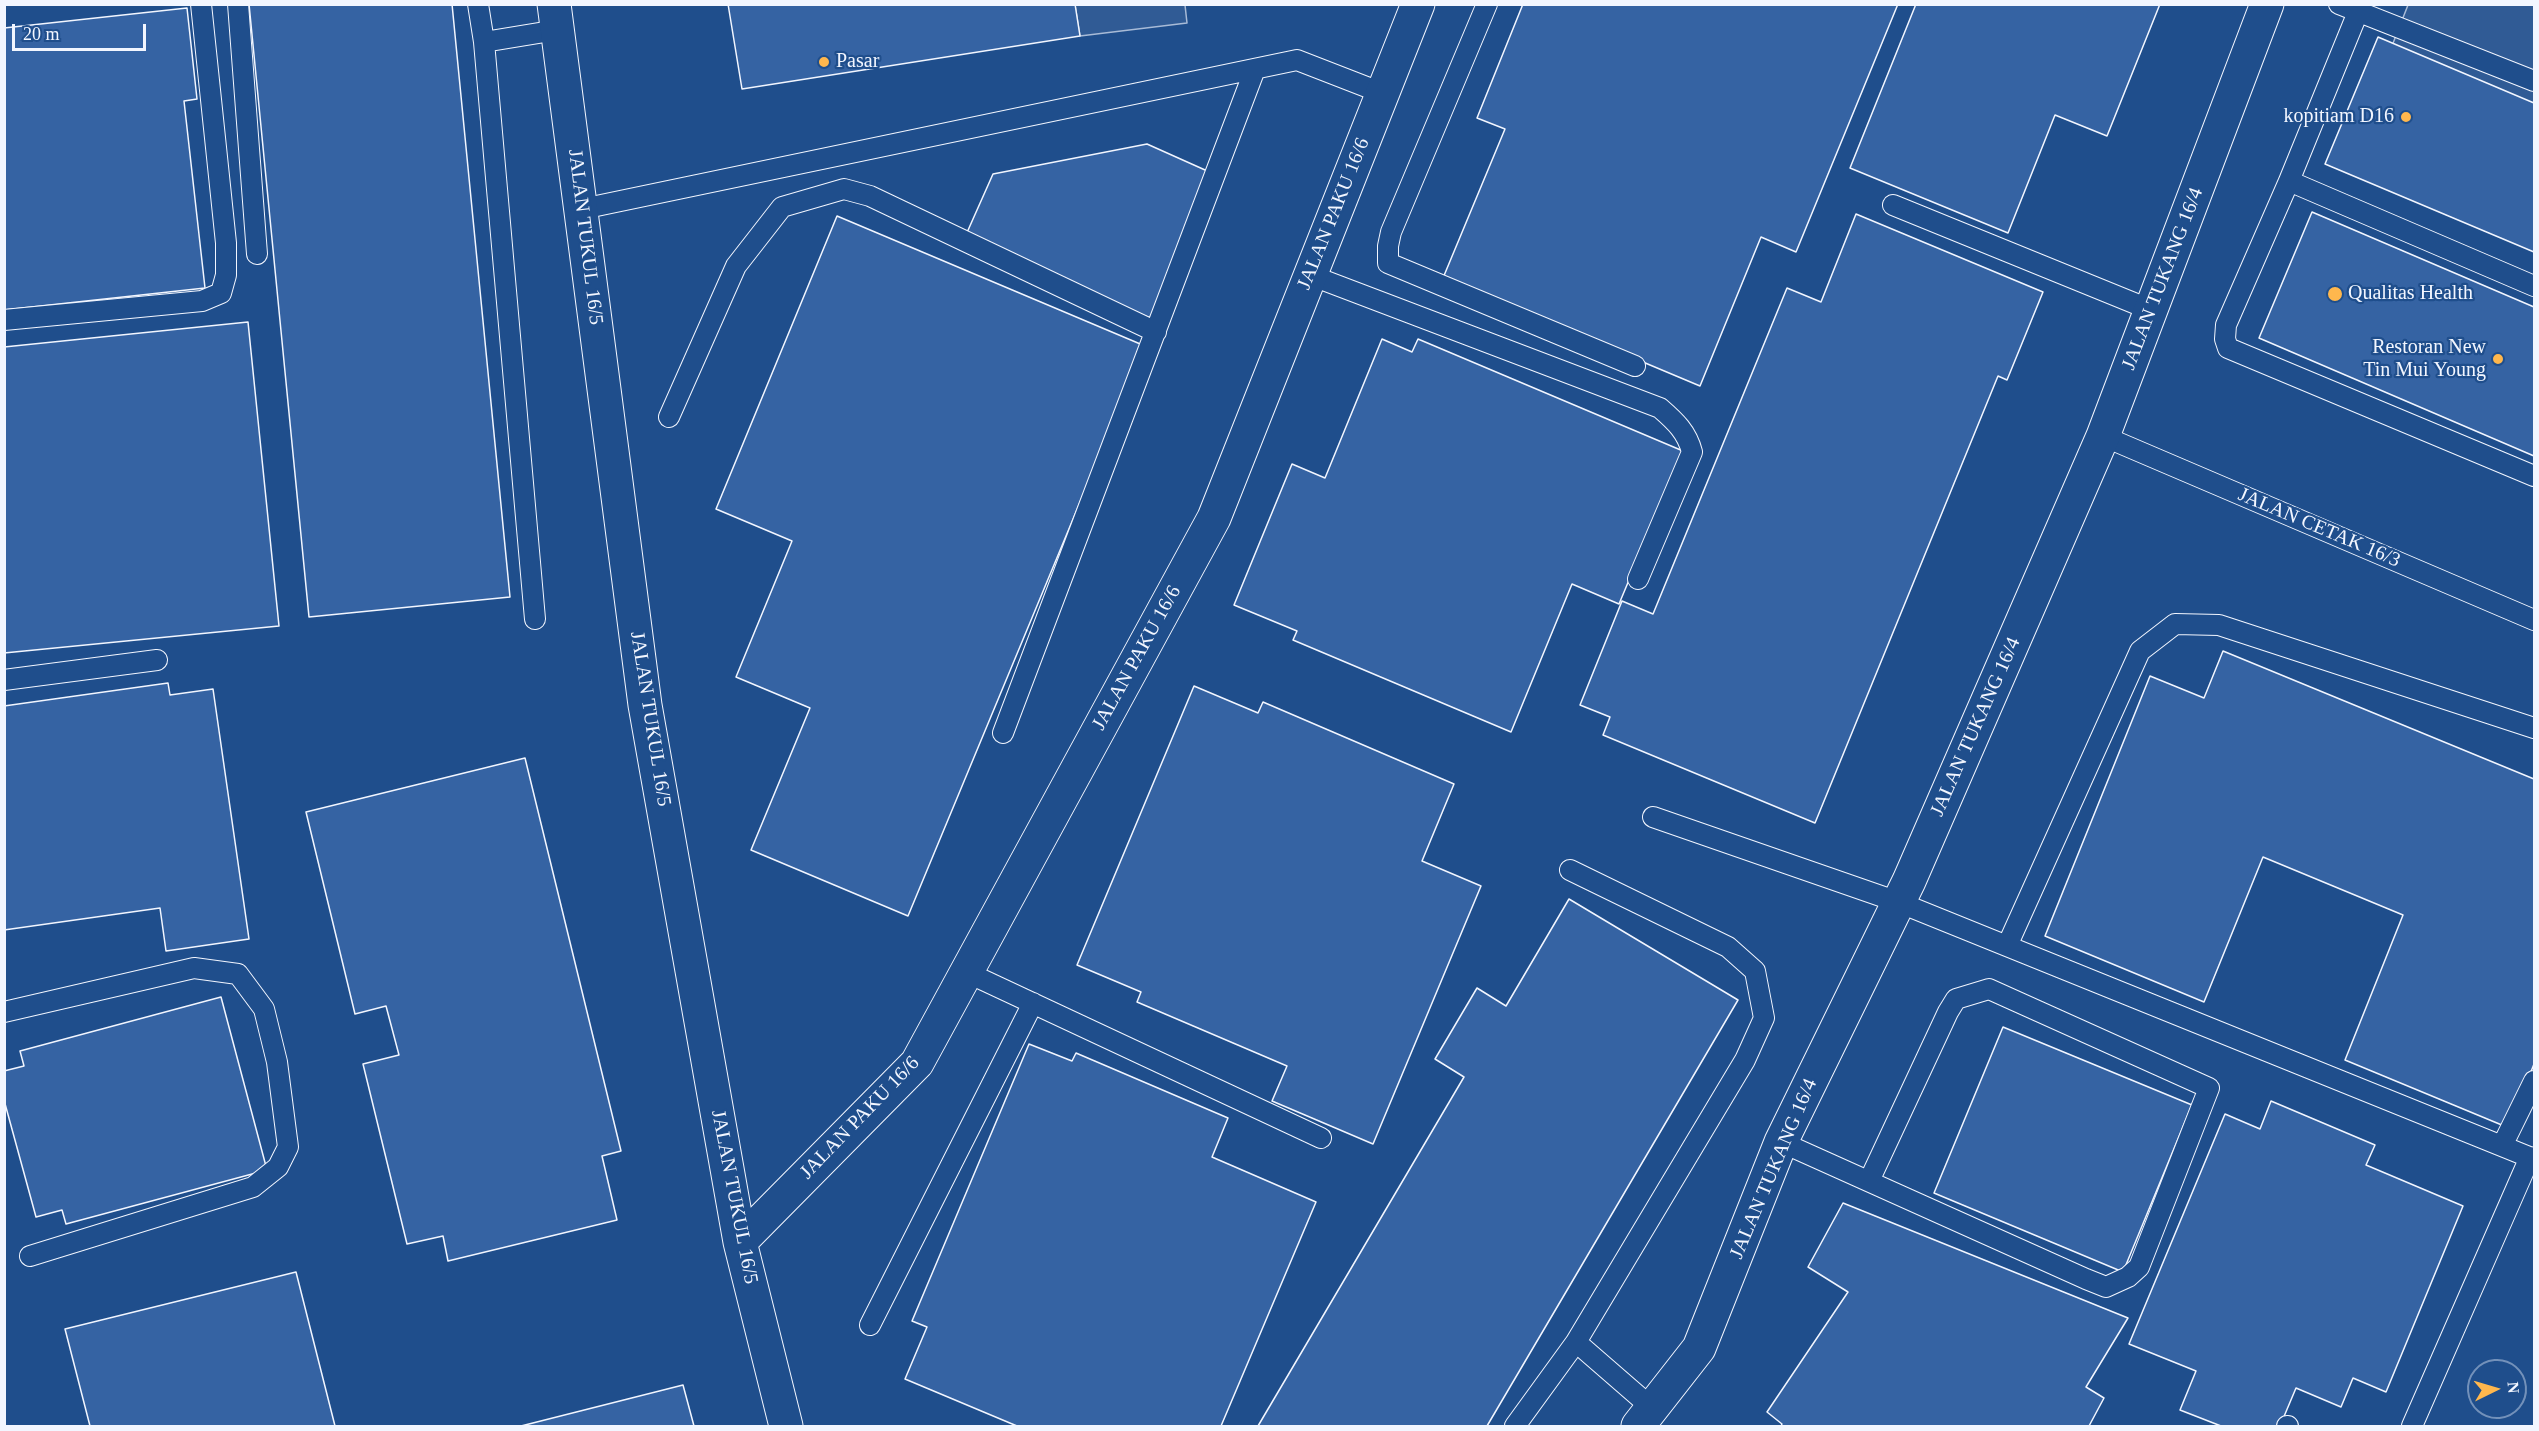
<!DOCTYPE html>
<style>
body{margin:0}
#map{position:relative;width:2539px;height:1431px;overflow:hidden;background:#1f4e8c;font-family:Georgia,serif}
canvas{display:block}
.frame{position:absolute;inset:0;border:6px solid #f2f6ff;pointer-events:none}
.north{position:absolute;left:2467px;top:1359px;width:60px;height:60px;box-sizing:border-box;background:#1f4e8c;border:2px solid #7391ba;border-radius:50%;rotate:85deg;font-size:16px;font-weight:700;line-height:24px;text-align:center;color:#f2f6ff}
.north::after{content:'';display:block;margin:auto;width:21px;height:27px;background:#ffb74d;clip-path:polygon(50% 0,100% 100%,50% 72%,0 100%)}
.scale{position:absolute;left:12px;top:24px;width:134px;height:27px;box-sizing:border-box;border:3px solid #f2f6ff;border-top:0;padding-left:8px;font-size:18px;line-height:21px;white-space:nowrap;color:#f2f6ff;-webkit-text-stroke:4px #1f4e8c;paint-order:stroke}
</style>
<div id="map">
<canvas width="2539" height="1431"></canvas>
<div class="frame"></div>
<div class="north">N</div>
<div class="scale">20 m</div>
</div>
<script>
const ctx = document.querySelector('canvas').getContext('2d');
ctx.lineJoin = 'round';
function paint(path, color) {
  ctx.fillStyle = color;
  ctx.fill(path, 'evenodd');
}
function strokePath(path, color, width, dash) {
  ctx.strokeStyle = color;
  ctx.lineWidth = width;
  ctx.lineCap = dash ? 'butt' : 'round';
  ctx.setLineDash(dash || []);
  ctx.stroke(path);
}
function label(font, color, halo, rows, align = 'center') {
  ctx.font = font + ' Georgia,serif';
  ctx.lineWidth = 4.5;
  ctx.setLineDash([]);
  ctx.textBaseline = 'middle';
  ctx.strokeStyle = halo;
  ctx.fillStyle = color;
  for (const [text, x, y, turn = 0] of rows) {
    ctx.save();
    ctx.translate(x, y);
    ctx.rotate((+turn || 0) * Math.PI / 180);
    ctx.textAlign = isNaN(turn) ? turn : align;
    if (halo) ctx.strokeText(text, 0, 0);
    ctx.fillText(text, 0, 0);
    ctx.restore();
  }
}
const built = new Path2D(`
 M1075,5H1185L1187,23L1080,36Z
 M2408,5H2534V117L2386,61Z`);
const building = new Path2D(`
 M249,4H452L510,597L309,617Z
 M728,4H1075L1080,36L742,89Z
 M1523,4H1898L1796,252L1761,237L1700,386L1443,278L1505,129L1477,118Z
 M1916,4H2160L2107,136L2055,115L2008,233L1850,168Z
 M187,8L197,99L184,101L205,288L4,310V28Z
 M2378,37L2534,103V252L2325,164Z
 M1147,144L1214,174L1152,319L965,237L993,174Z
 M2312,212L2534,307V456L2259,338Z
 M1856,214L2043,292L2007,380L1998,376L1815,823L1603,735L1610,717L1580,705L1622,601L1653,614L1787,288L1821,302Z
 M837,216L1145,346L908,916L751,850L810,708L736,677L792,541L716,509Z
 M248,322L279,626L4,653V347Z
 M1382,339L1412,352L1418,339L1683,451L1619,604L1572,584L1511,732L1293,640L1297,631L1234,605L1292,464L1325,478Z
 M2223,651L2534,779V1064L2509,1128L2345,1060L2403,915L2263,857L2204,1002L2045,936L2150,676L2204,698Z
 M168,683L170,695L213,689L249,939L166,951L160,908L4,930V706Z
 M1194,686L1258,713L1263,702L1454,784L1422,861L1481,886L1373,1144L1272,1101L1287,1066L1137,1002L1141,992L1077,965Z
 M525,758L621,1151L602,1156L617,1220L448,1261L443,1236L407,1244L363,1064L399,1055L386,1006L355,1014L306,812Z
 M1569,899L1738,1000L1487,1426H1258L1464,1077L1435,1059L1477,988L1506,1006Z
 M221,997L267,1170L66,1224L62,1210L36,1217L4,1100V1071L24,1066L20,1051Z
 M2003,1027L2192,1105L2123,1272L1934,1193Z
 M1029,1044L1072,1061L1076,1053L1228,1118L1212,1157L1316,1202L1221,1426H1017L905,1379L927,1327L912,1321Z
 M2271,1101L2375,1145L2366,1165L2463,1206L2386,1392L2353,1378L2341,1407L2296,1388L2280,1426H2221L2180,1410L2196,1371L2129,1344L2225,1114L2260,1129Z
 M1843,1203L2128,1318L2086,1387L2104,1398L2089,1426H1781L1782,1424L1767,1412L1848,1292L1808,1267Z
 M296,1272L335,1426H90L65,1329Z
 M683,1385L694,1426H521Z`);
const service = new Path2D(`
 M238,4L257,254
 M478,4L484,42L557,30
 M1487,4L1391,232L1388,246V263L1635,366
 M2339,4L2534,81
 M2358,12L2289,181L2226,325L2225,339L2228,348L2534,476
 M484,42L535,619
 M2289,181L2534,286
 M1893,205L2151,310
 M582,209L1297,60L1382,93
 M1310,275L1660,408C1675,421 1687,432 1692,452L1638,579
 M4,320L202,301L221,293L226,275V243L201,4
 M669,417L736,266L782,207L844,189L870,196L1156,332
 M2103,436L2534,620
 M4,680L157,660
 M1003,733L1255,69
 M1653,817L1898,902L2534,1159
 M1570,870L1728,947L1755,971L1764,1018L1745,1060L1576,1342
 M2007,946L2140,651L2175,624L2219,625L2534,728
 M966,972L1321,1138
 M4,1012L194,968L238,974L264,1009L277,1062L288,1147L278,1167L253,1187L30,1256
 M1781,1142L2086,1279L2106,1287L2128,1277L2139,1267L2209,1088L1989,989L1956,999L1948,1012L1869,1181
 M2502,1146L2534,1081
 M870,1325L1033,1003
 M1515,1426L1576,1342L1652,1408
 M2287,1426H2288
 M2412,1426L2530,1157`);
const minor = new Path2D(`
 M554,4L645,705L740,1242L786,1426
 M740,1242L917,1063L1214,518L1418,4
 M1638,1426L1699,1348L1781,1142L1909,881L2103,436L2267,4`);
const markers = [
 [824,62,6,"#ffb74d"],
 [2406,117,6,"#ffb74d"],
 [2335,294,8,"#ffb74d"],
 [2498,359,6,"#ffb74d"]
];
const poiNames = [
 ["Pasar",836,62],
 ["kopitiam D16",2394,117,"right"],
 ["Qualitas Health",2348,294],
 ["Restoran New",2486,348,"right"],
 ["Tin Mui Young",2486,371,"right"]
];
const streetNames = [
 ["JALAN PAKU 16/6",1334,214,-68],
 ["JALAN TUKUL 16/5",585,237,83],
 ["JALAN TUKANG 16/4",2163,279,-69],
 ["JALAN CETAK 16/3",2319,528,23],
 ["JALAN PAKU 16/6",1137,658,-61],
 ["JALAN TUKUL 16/5",650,719,81],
 ["JALAN TUKANG 16/4",1976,727,-66],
 ["JALAN PAKU 16/6",860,1118,-46],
 ["JALAN TUKANG 16/4",1774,1169,-67],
 ["JALAN TUKUL 16/5",734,1197,79]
];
paint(built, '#305b95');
strokePath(built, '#a8bbd7', 1.5);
paint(building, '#3563a3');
strokePath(building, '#f2f6ff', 1.5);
strokePath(service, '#f2f6ff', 22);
strokePath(minor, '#f2f6ff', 35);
strokePath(service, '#1f4e8c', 20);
strokePath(minor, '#1f4e8c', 33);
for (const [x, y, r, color] of markers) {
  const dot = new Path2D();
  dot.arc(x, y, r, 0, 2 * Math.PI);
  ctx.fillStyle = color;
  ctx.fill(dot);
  strokePath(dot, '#1f4e8c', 2);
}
label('20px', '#f2f6ff', '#1f4e8c', poiNames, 'left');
label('20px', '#f2f6ff', '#1f4e8c', streetNames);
</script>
